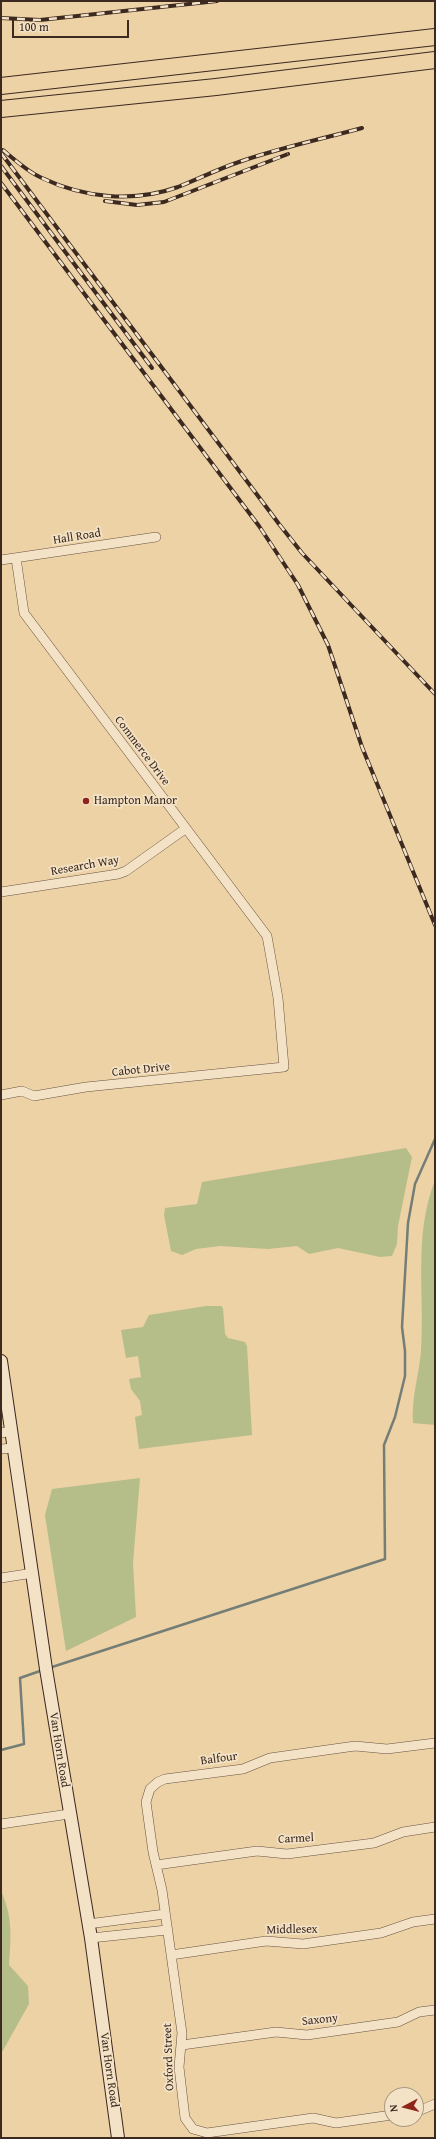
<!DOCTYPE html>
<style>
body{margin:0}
#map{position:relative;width:436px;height:2139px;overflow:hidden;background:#edd2a6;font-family:"Gentium Book Plus",serif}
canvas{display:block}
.frame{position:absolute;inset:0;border:2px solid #3c2920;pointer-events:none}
.north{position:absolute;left:384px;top:2087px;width:40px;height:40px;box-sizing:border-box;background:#f3e2c5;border:1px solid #aa9883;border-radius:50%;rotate:263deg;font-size:11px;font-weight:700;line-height:16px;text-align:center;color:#3c2920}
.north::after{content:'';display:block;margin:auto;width:14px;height:18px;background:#8f2418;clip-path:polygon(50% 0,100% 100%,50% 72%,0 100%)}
.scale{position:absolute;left:12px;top:20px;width:117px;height:18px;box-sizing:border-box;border:2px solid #3c2920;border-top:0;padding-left:5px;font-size:12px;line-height:14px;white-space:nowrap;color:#3c2920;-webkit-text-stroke:3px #f3e2c5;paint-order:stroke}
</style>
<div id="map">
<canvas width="436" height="2139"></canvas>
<div class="frame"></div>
<div class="north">N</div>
<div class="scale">100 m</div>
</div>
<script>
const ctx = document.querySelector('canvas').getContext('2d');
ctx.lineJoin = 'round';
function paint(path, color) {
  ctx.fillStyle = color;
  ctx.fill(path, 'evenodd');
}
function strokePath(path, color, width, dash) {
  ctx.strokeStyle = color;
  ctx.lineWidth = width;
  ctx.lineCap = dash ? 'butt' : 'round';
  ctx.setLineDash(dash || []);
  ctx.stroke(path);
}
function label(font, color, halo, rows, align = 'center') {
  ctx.font = font + ' "Gentium Book Plus",serif';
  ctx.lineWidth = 3.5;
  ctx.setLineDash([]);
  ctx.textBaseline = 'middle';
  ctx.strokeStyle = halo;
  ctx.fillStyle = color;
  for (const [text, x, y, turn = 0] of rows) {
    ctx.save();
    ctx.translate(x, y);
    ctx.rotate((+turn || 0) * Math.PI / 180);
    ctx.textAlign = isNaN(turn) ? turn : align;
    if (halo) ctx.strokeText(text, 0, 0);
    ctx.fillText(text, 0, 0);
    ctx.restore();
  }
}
const green = new Path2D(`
 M406,1148L412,1157L398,1226L397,1244L392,1256L380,1257L338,1248L309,1254L297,1246L268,1249L220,1246L196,1249L182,1255L171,1251L164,1215L165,1208L197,1204L202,1182Z
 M435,1180V1425L413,1423C411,1399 419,1375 421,1351C425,1292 413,1237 435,1180Z
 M206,1306H221L223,1308L225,1334L228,1338L245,1342L247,1346L252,1435L139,1449L135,1417L142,1415L140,1401L131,1389L129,1379L141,1377L138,1356L126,1358L121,1330L143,1327L149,1315Z
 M140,1478L133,1563L136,1617L66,1651L45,1515L52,1489Z
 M1,1891C13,1917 11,1938 9,1965L28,1986L29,2004L1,2054Z`);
const stream = new Path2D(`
 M49,1668L385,1559L384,1445L395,1417L405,1376V1351L402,1327L408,1223L415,1184L435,1139
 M1,1750L24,1744L20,1678L40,1671`);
const minor = new Path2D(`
 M1,560L156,537
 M1,892L118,874L126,871L185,829
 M1,1095L22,1091L34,1096L86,1087L284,1067L278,998L267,936L24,613L16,558
 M1,1433L12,1431
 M1,1449L14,1448
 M1,1578L33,1573
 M1,1824L69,1814
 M156,1865L257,1851L287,1854L374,1843L403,1832L435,1827
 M88,1924L165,1914
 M91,1938L167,1930
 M171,1955L266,1941L303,1944L381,1933L413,1922L435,1919
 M182,2045L276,2032L307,2035L398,2022L419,2012L435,2010
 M416,2112L435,2104
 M392,2115L336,2123L313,2118L207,2133L193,2129L185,2118L179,2067L182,2033L162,1890L153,1852L146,1802L150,1789L158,1782L165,1779L243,1769L270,1758L355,1746L387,1749L435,1743`);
const secondary = new Path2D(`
 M1,1361L46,1669L91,1938L118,2138`);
const motorway = new Path2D(`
 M1,86L435,37
 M1,109L216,87L435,60`);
const rail = new Path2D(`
 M1,18L40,20L217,1
 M3,150C15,160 28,172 42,178C84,198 133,203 178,187C198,179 218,169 239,162C279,148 322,139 362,128
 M1,153L279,524L302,553L435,694
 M1,166L152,368
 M1,183L259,526L298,585L328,645L362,747L435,925
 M105,201L137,205L164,202L288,154`);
const markers = [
 [86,801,4,"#8f2418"]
];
const streetNames = [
 ["Hall Road",77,537,-9],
 ["Commerce Drive",142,751,53],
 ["Research Way",85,866,-10],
 ["Cabot Drive",141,1070,-6],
 ["Van Horn Road",59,1750,81],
 ["Balfour",219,1759,-8],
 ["Carmel",296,1839,-3],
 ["Middlesex",292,1930,-1],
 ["Saxony",320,2020,-6],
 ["Oxford Street",169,2057,-92],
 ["Van Horn Road",109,2070,82]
];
const poiNames = [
 ["Hampton Manor",94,801]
];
paint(green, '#b5bd89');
strokePath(stream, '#757e76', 2.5);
strokePath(minor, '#685342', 10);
strokePath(secondary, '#3c2920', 14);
strokePath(motorway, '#3c2920', 18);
strokePath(minor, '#f3e2c5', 9);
strokePath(secondary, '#f3e2c5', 12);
strokePath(motorway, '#edd2a6', 16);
strokePath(rail, '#3c2920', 4);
strokePath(rail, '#f3e2c5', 2.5, [8]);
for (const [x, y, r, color] of markers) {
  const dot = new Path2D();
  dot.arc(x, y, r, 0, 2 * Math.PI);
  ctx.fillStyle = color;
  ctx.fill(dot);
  strokePath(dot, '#f3e2c5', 1.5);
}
label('12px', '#3c2920', '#f3e2c5', streetNames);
label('12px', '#3c2920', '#f3e2c5', poiNames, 'left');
</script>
